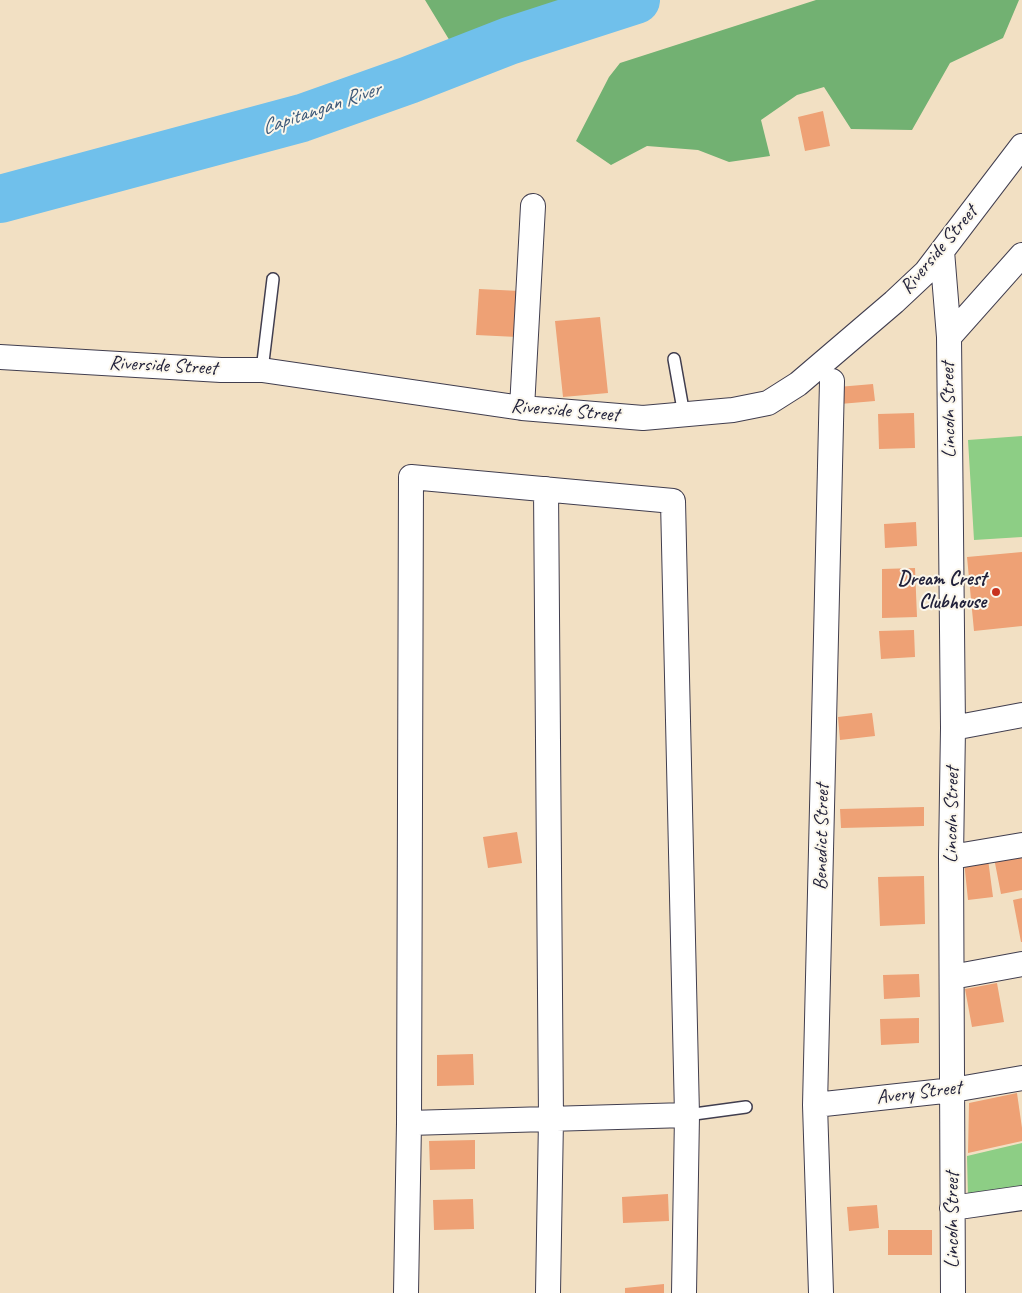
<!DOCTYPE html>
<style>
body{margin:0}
canvas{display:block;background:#f2e0c3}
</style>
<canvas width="1022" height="1293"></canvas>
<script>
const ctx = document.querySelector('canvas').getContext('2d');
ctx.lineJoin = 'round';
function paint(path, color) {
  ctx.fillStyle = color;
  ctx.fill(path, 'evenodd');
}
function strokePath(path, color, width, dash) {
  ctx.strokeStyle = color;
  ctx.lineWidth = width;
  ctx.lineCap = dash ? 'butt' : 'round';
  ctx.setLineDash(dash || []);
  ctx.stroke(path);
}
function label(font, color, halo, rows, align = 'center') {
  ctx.font = font + ' Caveat,sans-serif';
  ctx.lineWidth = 4;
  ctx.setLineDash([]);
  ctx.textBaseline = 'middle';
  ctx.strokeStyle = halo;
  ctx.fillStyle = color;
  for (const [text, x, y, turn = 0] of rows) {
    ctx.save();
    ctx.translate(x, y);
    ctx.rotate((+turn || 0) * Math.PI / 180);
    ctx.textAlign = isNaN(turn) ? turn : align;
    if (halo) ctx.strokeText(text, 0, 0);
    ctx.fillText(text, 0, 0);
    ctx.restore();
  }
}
const green = new Path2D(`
 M1022,436V537L974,540L968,440Z
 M1022,1143V1189L968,1198L967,1156Z`);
const forest = new Path2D(`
 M425,0H606L597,8L456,51Z
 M816,0H1019L1003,38L950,63L912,130L851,129L824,87L797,95L761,120L770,156L729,162L698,150L647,146L611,165L576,141L609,77L620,63Z`);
const river = new Path2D(`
 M0,199L302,118L409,80L509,41L636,0`);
const building = new Path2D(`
 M823,111L830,146L805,151L798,117Z
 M479,289L520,291L517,337L476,335Z
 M600,317L608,393L563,397L555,321Z
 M873,384L875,401L840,404L838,387Z
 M914,413L915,448L879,449L878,414Z
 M916,522L917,546L885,548L884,524Z
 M1022,552V626L974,631L967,557Z
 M915,568L917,617L882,618V569Z
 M914,630L915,657L881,659L879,631Z
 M872,713L875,736L840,740L838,717Z
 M924,807V826L841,828L840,809Z
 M517,832L522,863L488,868L483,837Z
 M1022,853V890L1001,894L994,858Z
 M988,859L993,897L968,900L964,861Z
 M924,876L925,924L880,926L878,877Z
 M1022,898V942H1021L1013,900Z
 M919,974L920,997L884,999L883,975Z
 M997,983L1004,1022L972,1027L965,989Z
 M919,1018V1043L881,1045L880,1019Z
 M473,1054L474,1085L437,1086V1055Z
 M1017,1093L1022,1128V1141L968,1153L969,1103Z
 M475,1140V1169L430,1170L429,1141Z
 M668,1194L669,1221L623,1223L622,1197Z
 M473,1199L474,1229L434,1230L433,1200Z
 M877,1205L879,1228L849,1231L847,1207Z
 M888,1230H932V1255H888Z
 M664,1284V1293H625V1288Z`);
const lane = new Path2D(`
 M674,359L684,415
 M262,370L273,279
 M687,1115L746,1107`);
const street = new Path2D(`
 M942,251L949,337L953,728L951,857L953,1293
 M949,337L1022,255
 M0,357L221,370H262L522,408L643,418L733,410L768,403L798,384L894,302L926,272L1022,146
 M522,408L533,206
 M546,489L551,1119L548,1293
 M953,728L1022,715
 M951,857L1022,845
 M952,977L1022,964
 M815,1105L953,1090L1022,1078
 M409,1123L687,1115
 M952,1208L1022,1198
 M406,1293L409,1123L411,477L673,501L687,1115L684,1293
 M821,1293L815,1105L832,381`);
const markers = [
 [996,592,5,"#c8321e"]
];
const streetNames = [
 ["Riverside Street",939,250,-50],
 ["Riverside Street",163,366,3],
 ["Lincoln Street",949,410,-91],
 ["Riverside Street",565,411,5],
 ["Lincoln Street",952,815,-89],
 ["Benedict Street",822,837,-89],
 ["Avery Street",919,1093,-7],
 ["Lincoln Street",953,1220,-90]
];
const poiNames = [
 ["Dream Crest",986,580],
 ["Clubhouse",986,603]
];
const waterNames = [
 ["Capitangan River",321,109,-19]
];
paint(green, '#8dce85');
paint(forest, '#72b172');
strokePath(river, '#70c0eb', 48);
paint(building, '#eea175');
strokePath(lane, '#413e4f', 14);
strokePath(street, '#413e4f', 26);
strokePath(lane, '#fff', 11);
strokePath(street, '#fff', 24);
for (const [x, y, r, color] of markers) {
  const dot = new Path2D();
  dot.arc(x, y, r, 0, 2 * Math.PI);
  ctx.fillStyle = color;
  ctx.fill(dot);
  strokePath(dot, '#fbf7ec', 2);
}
label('20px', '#22223b', '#fbf7ec', streetNames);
label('bold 20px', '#22223b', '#fbf7ec', poiNames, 'right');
label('italic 21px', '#3d5979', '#fbf7ec', waterNames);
</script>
